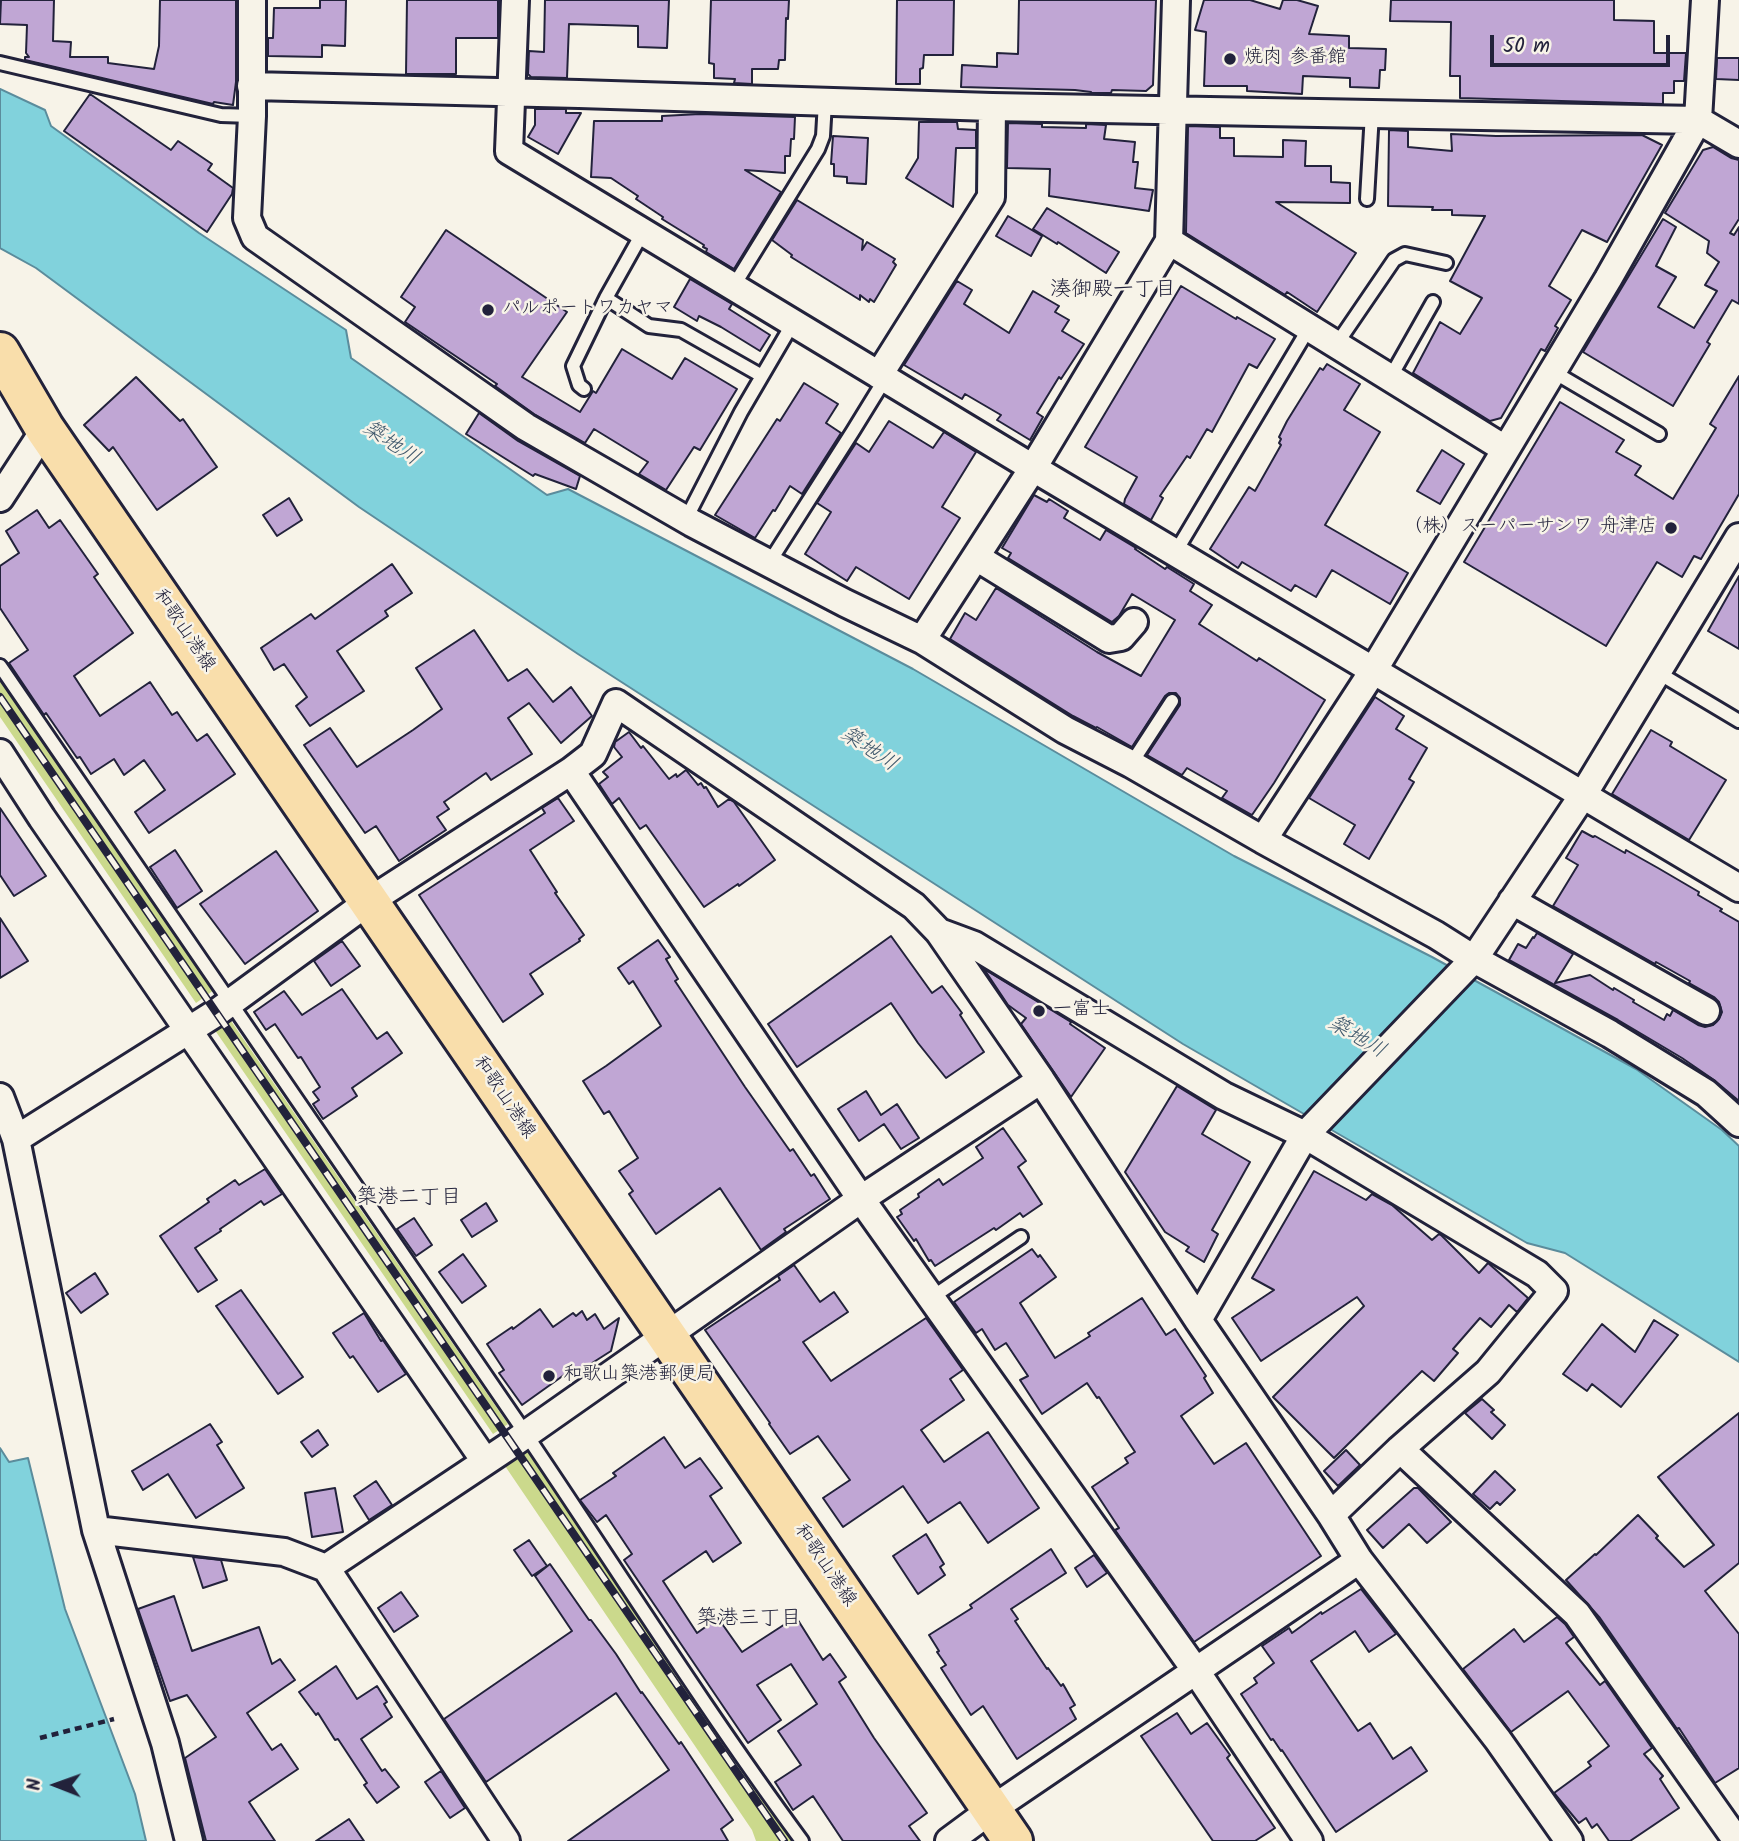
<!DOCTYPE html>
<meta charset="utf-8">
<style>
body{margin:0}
#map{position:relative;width:1739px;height:1841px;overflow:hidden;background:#f7f3e8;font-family:Kalam,sans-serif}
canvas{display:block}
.north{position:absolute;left:21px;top:1750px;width:70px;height:70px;-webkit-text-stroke:5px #f7f3e8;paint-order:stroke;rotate:271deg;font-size:19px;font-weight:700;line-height:28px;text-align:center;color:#22223b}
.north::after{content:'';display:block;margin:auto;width:24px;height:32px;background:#22223b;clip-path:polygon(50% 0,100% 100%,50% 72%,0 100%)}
.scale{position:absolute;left:1490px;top:35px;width:180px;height:32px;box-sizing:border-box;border:4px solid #22223b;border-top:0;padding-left:9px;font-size:21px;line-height:24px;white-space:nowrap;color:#22223b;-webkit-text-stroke:5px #f7f3e8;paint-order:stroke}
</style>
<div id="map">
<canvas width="1739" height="1841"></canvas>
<div class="north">N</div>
<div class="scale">50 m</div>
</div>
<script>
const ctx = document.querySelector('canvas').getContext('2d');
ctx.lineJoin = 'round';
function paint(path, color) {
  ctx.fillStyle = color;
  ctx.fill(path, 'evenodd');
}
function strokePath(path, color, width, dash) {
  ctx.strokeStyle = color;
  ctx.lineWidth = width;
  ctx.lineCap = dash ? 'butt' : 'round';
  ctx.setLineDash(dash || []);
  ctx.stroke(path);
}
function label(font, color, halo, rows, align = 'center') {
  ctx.font = font + ' Kalam,"Klee One",sans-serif';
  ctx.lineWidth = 5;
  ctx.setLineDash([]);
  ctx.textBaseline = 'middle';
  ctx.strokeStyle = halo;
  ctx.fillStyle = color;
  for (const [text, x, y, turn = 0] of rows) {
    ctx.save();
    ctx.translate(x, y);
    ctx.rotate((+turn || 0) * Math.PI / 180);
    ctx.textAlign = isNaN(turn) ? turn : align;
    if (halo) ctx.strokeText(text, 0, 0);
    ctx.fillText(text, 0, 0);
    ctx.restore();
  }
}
const green = new Path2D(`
 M0,677L214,990L196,1003L0,717Z
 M227,1015L508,1424L493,1434L212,1026Z
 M525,1447L792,1841H756L752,1830L503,1463Z`);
const water = new Path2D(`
 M0,89L45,110L51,126L199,233L346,330L351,358L547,495L568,489L913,669L1234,856L1432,957L1636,1069L1722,1130L1739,1146V1362L1565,1253L1527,1243L1183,1044L578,654L359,507L36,268L0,248Z
 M0,1448L9,1462L28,1458L65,1609L135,1794L146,1841H0Z`);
const building = new Path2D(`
 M1,0H54L53,41L71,42L70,57H108V63L154,69L159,46L160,0H236V82L233,105L214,102L213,104L25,60V57H29L26,53L27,25L0,24Z
 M320,0H346L345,46L322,45V57L268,56V38H273L274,8H320Z
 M407,0H498V38H456V74H406Z
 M545,0H669L667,48L638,47V26L569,24L567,78L531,77L528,74L529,51L544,52Z
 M711,0H789L788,19L786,18L785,60H779L778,69H752V84L734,83L735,79L714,78V64L709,63Z
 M897,0H954L953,55H924L923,68L920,69V84H896Z
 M1019,0H1156L1153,85L1146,91L1112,90L1111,93H1091V92L1075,90L961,87L962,65L997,67V53L1018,54Z
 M1204,0H1250L1280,9L1283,0H1297L1318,6L1309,34L1349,36V48L1386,49L1385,70H1380L1379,88L1350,87V78L1303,76L1302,94L1247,91V86H1204L1206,32L1195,30Z
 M1391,0H1614V20L1654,21V53H1686L1684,81H1674V93H1663V104L1460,98V76H1450L1451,22L1390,21Z
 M1717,58H1739V80L1716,79Z
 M90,94L171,150L178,141L212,164L208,170L233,188L232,194L207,232L64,131Z
 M535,109H566V113H581L558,154L528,137L535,125Z
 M700,114L795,117L794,139H791L790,156H785V173L745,170L781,192L734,269L706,252L707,249L703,247L704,245L662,219L663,217L636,199L638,196L611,178L591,177L594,121H662V116Z
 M919,122H957L958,129L976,130V148H956L953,207L906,178L918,158Z
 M1008,123L1042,124V127L1086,128V124L1106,125L1104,139L1135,142L1133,162H1138L1135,188L1153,190L1149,211L1049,196L1050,169L1007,168Z
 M1188,126L1220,127V138H1234V156L1283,157V140L1306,141L1305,166H1331V182L1350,183V203L1276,202L1356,253L1317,312L1287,292L1285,295L1186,233Z
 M1389,130L1408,131V147L1452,151L1451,134L1496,136L1642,135L1662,145L1607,242L1582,230L1549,286L1571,300L1555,326L1558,328L1545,351L1541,349L1501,418L1490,421L1413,373L1440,322L1460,334L1482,298L1450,281L1485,216L1452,215V210H1432L1433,207L1388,206Z
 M833,136L868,138L866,184L847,183V177L834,176V164H831Z
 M1713,147L1731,158L1739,160V219L1730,233L1734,235L1739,227V304L1732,300L1707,342L1710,344L1673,406L1583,352L1663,219L1676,227L1656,266L1676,277L1658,307L1694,328L1717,291L1705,285L1719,262L1707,253L1709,241L1665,213L1703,150Z
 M797,200L863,240L862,250L867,242L895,259L893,262L896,265L874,302L870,299L869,302L860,295V300L791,257L792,255L772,240Z
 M1047,208L1119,252L1106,273L1058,242L1057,244L1033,229Z
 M1008,216L1042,236L1031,256L996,236Z
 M446,230L567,312L522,377L580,412L593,391L596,393L622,349L672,379L685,358L737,389L700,450L694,447L666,490L639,474L648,462L594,429L585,443L534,414L495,386L497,384L405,322L415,307L401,297Z
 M690,279L732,304L729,309L770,335L760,351L721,327L699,316L697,321L674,307Z
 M957,281L972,290L964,304L1009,333L1033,291L1059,306L1055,312L1069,320L1062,331L1084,344L1061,379L1059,377L1037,413L1043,417L1030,440L997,420L1001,415L965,394L962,399L904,365Z
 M1181,286L1236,319L1237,317L1275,339L1257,368L1249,364L1212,432L1207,429L1190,458L1187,456L1160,496L1163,498L1151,520L1124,504L1125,499L1137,477L1085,447Z
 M1327,364L1360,384L1344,410L1380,432L1325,525L1408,573L1390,604L1332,570L1316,597L1295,585L1291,591L1242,562L1238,568L1210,549L1249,487L1255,491L1281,445L1279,443L1281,439L1279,437L1287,421L1320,368L1323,370Z
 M1739,376V494L1701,559L1694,556L1682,577L1657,562L1606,646L1464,562L1560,402L1624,440L1616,452L1641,466L1635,475L1673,499L1716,428L1710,424Z
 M136,377L180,421L183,419L217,467L157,510L113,447L109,451L84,425Z
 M804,383L838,404L826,423L841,433L802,494L790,486L775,511L773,510L755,538L715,515L777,419L780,421Z
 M479,413L518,441L580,476L576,489L535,474L533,476L466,434Z
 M889,421L933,448L944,432L976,452L942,507L960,518L909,599L856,567L847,581L805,554L831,512L817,503L856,443L869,452Z
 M1442,450L1464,464L1440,504L1417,491Z
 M1034,495L1047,502L1049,499L1068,511L1064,518L1100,540L1106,530L1136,548L1135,549L1165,569L1167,567L1194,584L1190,591L1212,605L1199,624L1257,661L1259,658L1325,700L1274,783L1252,815L1222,798L1227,791L1187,768L1182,775L1147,755L1180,705V698L1176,693H1169L1165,696L1132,747L1097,727L1096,728L1073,716L950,639L965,613L976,620L996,588L1097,652L1141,676L1175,620L1132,594L1119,616L1112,622L1008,558L1011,553L1002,548Z
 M289,498L302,520L277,536L263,515Z
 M37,510L49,528L60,520L98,574L94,577L133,633L74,676L100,716L150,682L172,715L177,712L197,741L207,734L235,774L149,833L135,812L165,790L144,760L124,775L114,759L91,774L80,757L77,758L46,713L44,715L9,663L28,650L0,608V566L19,553L6,531Z
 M392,564L412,593L385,611L388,616L337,651L364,691L310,726L296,706L307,697L284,664L274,670L261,648L311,614L315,619Z
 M1739,576V649L1708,631Z
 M474,630L508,681L527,669L553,702L571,687L592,716L561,743L529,703L508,718L532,754L491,780L486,773L444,802L449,809L437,817L446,830L399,861L376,826L365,833L304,745L330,728L357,767L413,730L442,709L416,668Z
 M1375,697L1404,716L1396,729L1427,748L1409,779L1414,782L1369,859L1344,844L1355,825L1309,798Z
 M1651,730L1672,742L1670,746L1726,780L1689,840L1612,794Z
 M629,732L641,748L643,746L669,779L676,774L677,777L686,770L698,785L701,783L704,788L706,787L718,807L729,799L734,802L775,860L739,886L738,884L704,907L646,825L640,829L619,798L612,804L599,784L608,777L603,772L622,757L614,747L615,742Z
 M558,798L574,821L530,850L557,892L555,893L584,935L579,939L580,941L530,974L543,994L503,1022L419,895L545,813L542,808Z
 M0,808L46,876L14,896L0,875Z
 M1582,831L1593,837L1595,836L1625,853L1626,850L1658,868L1699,892L1698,895L1722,909L1720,911L1739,922V1101L1714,1080L1682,1058L1618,1020L1509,960L1518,944L1526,948L1533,937L1534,938L1537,933L1573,954L1555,983L1590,975L1613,990L1614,988L1634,1000L1633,1002L1664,1020L1667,1014L1670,1016L1673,1010L1698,1025L1705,1027L1713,1025L1719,1019L1722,1012L1719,1002L1714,997L1689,983L1690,981L1656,962L1655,964L1553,906L1578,865L1566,858Z
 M175,850L202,891L177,908L150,867Z
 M276,851L318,911L245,964L200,904Z
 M0,918L28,961L0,978Z
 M891,936L932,993L942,986L962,1013L960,1015L984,1052L946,1078L918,1043L891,1003L797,1067L768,1024Z
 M658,940L670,957L666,959L678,979L675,981L745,1087L790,1151L793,1149L811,1176L814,1174L830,1199L784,1229L786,1232L761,1250L720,1188L656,1234L629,1194L633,1191L619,1171L638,1158L609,1111L604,1114L583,1081L606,1066L661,1026L633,981L629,984L618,968Z
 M342,941L360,966L331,986L314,961Z
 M984,969L1071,1022L1070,1024L1105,1048L1071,1097L1021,1024L1026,1018L1008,1005Z
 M342,989L377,1039L387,1032L402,1053L352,1088L357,1096L323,1119L313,1104L319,1100L313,1092L320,1087L301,1057L298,1058L275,1024L266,1030L254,1012L284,991L302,1015Z
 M1177,1086L1216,1110L1202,1134L1250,1162L1212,1230L1218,1234L1204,1262L1186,1251L1189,1247L1165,1232L1125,1172Z
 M866,1091L881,1115L897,1104L919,1138L901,1149L884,1124L859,1141L838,1109Z
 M1003,1128L1026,1161L1018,1167L1042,1204L1023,1217L1020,1213L996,1230L994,1228L935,1266L931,1260L929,1261L916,1239L914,1241L897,1217L902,1214L900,1210L919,1197L918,1194L939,1179L943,1185L983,1158L976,1147Z
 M265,1169L282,1194L264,1205L261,1201L220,1229L221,1231L195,1248L217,1280L198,1292L160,1236L209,1202L207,1199L235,1180L239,1185Z
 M1314,1171L1366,1200L1372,1194L1392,1205L1432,1240L1439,1234L1441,1235L1479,1273L1488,1263L1528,1298L1517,1312L1509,1305L1491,1327L1480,1318L1453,1349L1458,1353L1434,1381L1422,1371L1334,1458L1273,1397L1364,1306L1357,1297L1261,1361L1232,1318L1274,1290L1252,1278Z
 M486,1203L497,1221L472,1237L461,1220Z
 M414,1218L432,1245L416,1256L397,1229Z
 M1032,1249L1038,1257L1040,1255L1056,1277L1020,1303L1055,1358L1090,1336L1088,1333L1142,1298L1166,1335L1175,1329L1206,1376L1204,1378L1213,1393L1181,1416L1214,1464L1246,1443L1321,1556L1194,1642L1115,1530L1119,1528L1092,1487L1128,1463L1125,1458L1135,1452L1099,1397L1097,1398L1087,1383L1042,1414L1020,1380L1028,1376L1006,1343L995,1350L982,1329L976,1333L954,1302Z
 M463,1254L486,1286L462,1303L439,1272Z
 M794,1265L820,1302L834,1292L848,1312L803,1342L831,1381L926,1318L963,1370L950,1379L964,1400L921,1430L944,1462L988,1432L1039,1508L988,1543L960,1502L928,1523L903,1486L843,1527L823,1498L850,1480L818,1436L790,1454L769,1424L770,1423L705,1330L780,1280L778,1276Z
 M95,1273L108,1294L81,1313L66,1293Z
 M241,1290L303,1377L278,1394L216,1306Z
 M540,1309L553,1327L573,1313L576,1316L582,1311L587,1320L595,1314L604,1329L619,1318L611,1351L567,1379L564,1375L522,1405L499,1373L504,1370L487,1344L512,1327L513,1329Z
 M364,1313L381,1341L383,1340L406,1374L378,1392L353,1356L350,1358L333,1333Z
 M1654,1320L1678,1335L1621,1407L1592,1384L1587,1391L1563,1374L1602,1324L1635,1352Z
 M1482,1399L1494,1410L1491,1412L1505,1425L1492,1439L1465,1413Z
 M1739,1413V1563L1705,1591L1739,1634V1768L1715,1783L1679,1728L1677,1729L1600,1618L1566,1580L1595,1554L1596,1555L1638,1515L1658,1536L1656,1538L1684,1567L1714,1545L1658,1477Z
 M210,1424L222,1442L217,1445L244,1488L196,1518L168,1474L143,1490L132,1471Z
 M318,1430L328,1445L312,1457L301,1442Z
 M664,1437L685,1468L700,1458L722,1488L710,1496L741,1543L713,1562L706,1551L663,1581L697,1633L718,1618L742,1652L796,1617L823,1660L830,1654L846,1677L839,1682L874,1738L927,1813L909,1826L920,1841H843L813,1796L793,1810L775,1782L801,1765L778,1731L817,1704L791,1664L757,1685L781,1720L748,1743L624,1560L632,1554L606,1515L597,1522L580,1500L616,1476L613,1473Z
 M1346,1450L1360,1465L1338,1486L1324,1471Z
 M1495,1471L1515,1490L1500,1505L1497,1502L1490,1509L1473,1494Z
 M376,1481L392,1505L369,1520L354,1496Z
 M335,1488L343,1532L312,1537L305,1493Z
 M1414,1488H1418L1451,1522L1427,1543L1409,1524L1383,1548L1367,1530Z
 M926,1534L944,1564L940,1567L945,1575L918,1594L893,1556Z
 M529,1540L547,1566L532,1576L514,1550Z
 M1051,1549L1066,1573L1011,1609L1018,1619L1015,1621L1047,1669L1048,1668L1061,1686L1063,1684L1075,1705L1070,1708L1076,1719L1017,1759L983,1706L971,1715L941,1668L946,1665L937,1652L939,1651L929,1635L972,1608L970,1605Z
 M1094,1555L1107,1573L1087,1587L1075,1568Z
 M193,1557L221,1560L227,1580L203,1588Z
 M550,1564L589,1620H591L616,1654L641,1693L642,1692L679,1744L681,1742L733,1820L721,1829L728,1841H568L669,1770L616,1693L486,1782L444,1719L572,1631L535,1576Z
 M1361,1589L1396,1634L1369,1652L1355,1631L1311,1661L1358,1731L1370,1723L1393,1759L1411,1747L1427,1771L1336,1832L1282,1750L1281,1751L1273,1739L1271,1740L1241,1694L1257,1683L1254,1678L1274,1663L1262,1646L1289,1628L1292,1633L1321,1612L1322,1614Z
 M401,1592L418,1616L394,1632L378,1608Z
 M174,1596L192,1651L259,1627L272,1664L280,1659L295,1680L247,1713L272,1750L281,1744L298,1769L249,1802L275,1841H206L185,1758L216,1737L187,1695L170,1701L138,1609Z
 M1557,1617L1565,1624L1574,1637L1566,1643L1600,1685L1605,1681L1652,1748L1644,1754L1663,1776L1660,1779L1679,1808L1630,1841H1609L1597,1824L1592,1828L1586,1818L1579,1823L1554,1793L1591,1766L1588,1762L1609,1746L1568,1691L1511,1732L1463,1669L1514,1629L1524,1642Z
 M336,1666L357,1699L377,1686L387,1702L384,1704L392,1717L361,1739L382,1771L385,1769L399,1787L377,1803L364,1785L367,1783L338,1739L335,1740L318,1713L316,1715L299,1692Z
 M1177,1713L1191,1734L1207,1723L1230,1755L1227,1758L1275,1828L1255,1841H1213L1141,1736Z
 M441,1771L465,1808L450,1818L425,1782Z
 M349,1819L364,1841H316Z`);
const path = new Path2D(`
 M40,1738L114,1719`);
const lane = new Path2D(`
 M0,63L221,115L252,116
 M1367,199L1372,113
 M643,232L606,298L649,326L681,330L762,376
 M733,287L818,149L823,136L825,102
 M1336,345L1394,260L1405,254L1446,263
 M1552,371L1659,434
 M1390,378L1433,302
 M584,389L579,385L573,366L606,298
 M686,519L741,412L793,323
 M1175,553L1309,328
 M769,563L853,431L885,379
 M0,666C174,917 346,1169 517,1421C612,1561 702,1705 802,1841
 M1657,672L1739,721
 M1131,764L1172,701
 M931,1298L1021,1237`);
const street = new Path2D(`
 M252,0V116L247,218L255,237L526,427L692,523L845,603L922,640
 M515,0L509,151L1033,468L1739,888
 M1176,0L1169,241L1505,449
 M251,86L579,94L992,107L1698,120L1739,144
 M1169,241L1033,468L922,640L1065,730L1131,764L1263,840L1373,671L1608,279L1698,120L1705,0
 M879,375L991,197L992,107
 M0,498L45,429
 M976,557L1109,639L1121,637L1134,622
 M0,753L42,818L485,1461
 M1263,840L1436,935L1474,959L1610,1034L1706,1093L1739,1123
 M1512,901L1706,1011
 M939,932L974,945L1224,1096L1305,1135L1537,1274L1554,1291L1488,1372L1400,1449L1331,1515
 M1041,1080L1198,1320L1331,1515L1359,1560L1498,1740L1569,1841
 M0,1097L16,1139L96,1530L165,1743L189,1841
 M16,1139L216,1013L368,902L571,771L861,1199L1196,1671L1309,1841
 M1198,1320L1305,1135L1474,959L1583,795L1739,537
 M1400,1449L1577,1614L1737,1841
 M96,1530L284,1552L326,1568L506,1841
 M326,1568L512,1444L861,1199L1041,1080L939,932L914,906L616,703L593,754L571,771
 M949,1841L991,1810L1359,1560`);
const primary = new Path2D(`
 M0,352L45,429L1013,1841`);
const rail = new Path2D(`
 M0,697L784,1841`);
const markers = [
 [1230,59,7,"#22223b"],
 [488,310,7,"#22223b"],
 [1671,528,7,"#22223b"],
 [1039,1011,7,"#22223b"],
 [549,1376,7,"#22223b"]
];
const poiNames = [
 ["焼肉 参番館",1244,59],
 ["パルポートワカヤマ",502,310],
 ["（株）スーパーサンワ 舟津店",1657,528,"right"],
 ["一富士",1053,1011],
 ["和歌山築港郵便局",563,1376]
];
const streetNames = [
 ["和歌山港線",183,631,56],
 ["和歌山港線",503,1098,56],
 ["和歌山港線",824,1566,56]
];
const neighbourhoodNames = [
 ["湊御殿一丁目",1113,291],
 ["築港二丁目",409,1199],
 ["築港三丁目",749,1620]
];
const waterNames = [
 ["築地川",390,445,33],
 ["築地川",868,751,33],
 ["築地川",1356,1039,30]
];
paint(green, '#cbd98c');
paint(water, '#81d2dc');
strokePath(water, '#5b8c9c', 2);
paint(building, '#c0a6d4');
strokePath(building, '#22223b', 2);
strokePath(lane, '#22223b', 18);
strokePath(street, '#22223b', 32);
strokePath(primary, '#22223b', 44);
strokePath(path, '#22223b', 4.5, [7, 5]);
strokePath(lane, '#f7f3e8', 12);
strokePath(street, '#f7f3e8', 26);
strokePath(primary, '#f9deab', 38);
strokePath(rail, '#22223b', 8);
strokePath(rail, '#f7f3e8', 5, [16]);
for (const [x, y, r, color] of markers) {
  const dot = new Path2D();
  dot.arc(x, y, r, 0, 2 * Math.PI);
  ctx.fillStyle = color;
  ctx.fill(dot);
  strokePath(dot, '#f7f3e8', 2.5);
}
label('19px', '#22223b', '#f7f3e8', poiNames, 'left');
label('19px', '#22223b', '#f7f3e8', streetNames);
label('21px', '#22223b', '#f7f3e8', neighbourhoodNames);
label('italic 21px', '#3e576b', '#f7f3e8', waterNames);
</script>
